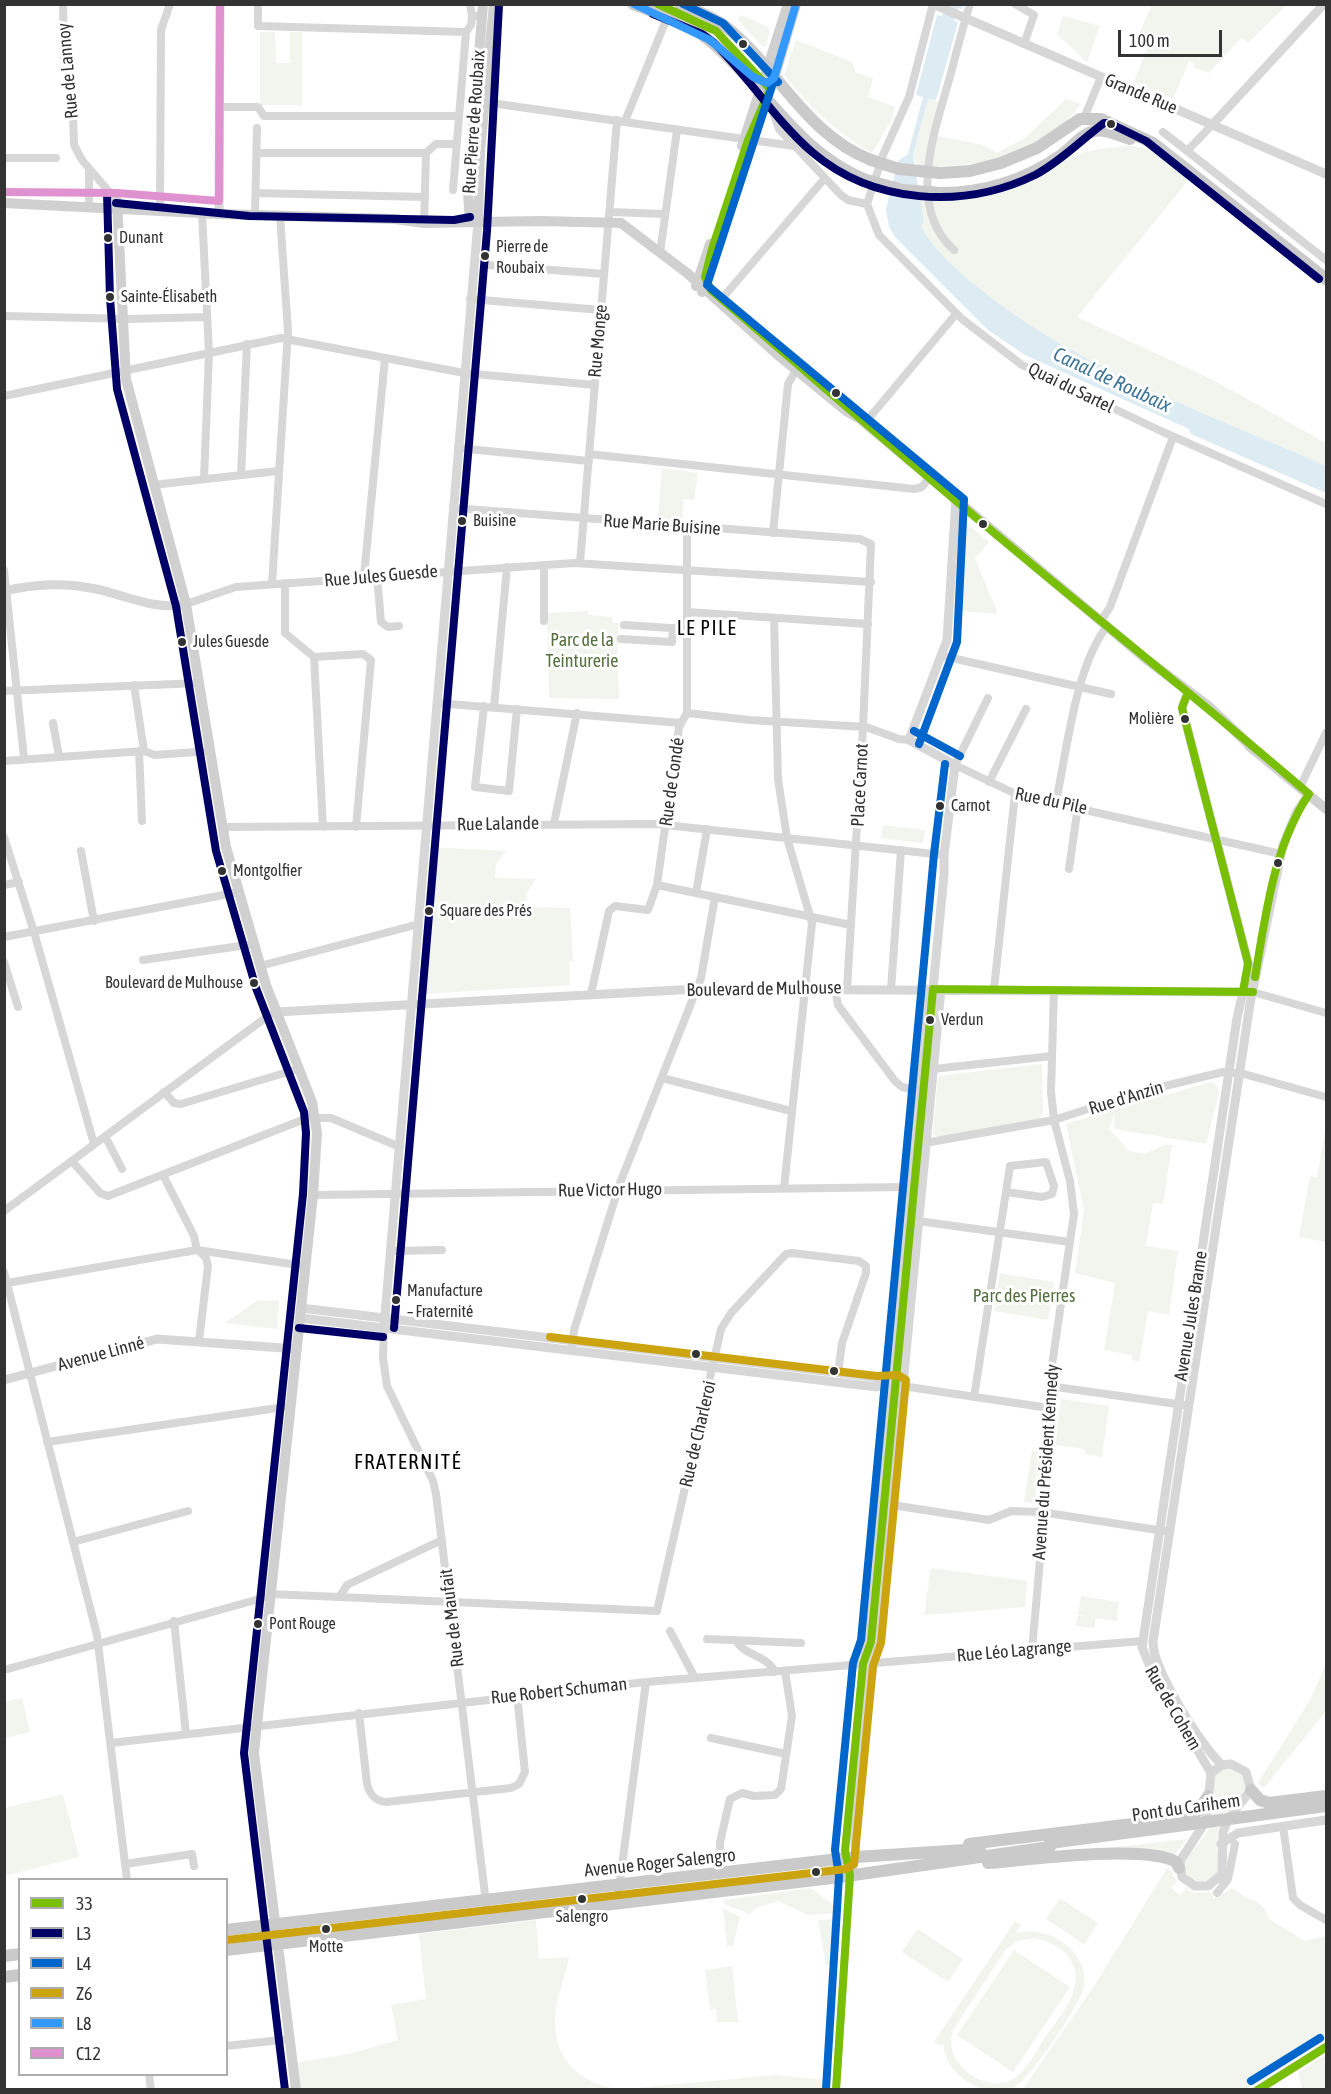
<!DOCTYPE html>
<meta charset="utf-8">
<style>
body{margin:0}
#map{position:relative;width:1331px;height:2094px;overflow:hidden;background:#fff;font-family:"Asap Condensed",sans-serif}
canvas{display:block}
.frame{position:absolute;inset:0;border:6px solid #333;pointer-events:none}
.legend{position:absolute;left:18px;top:1878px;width:210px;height:198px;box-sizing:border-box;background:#fff;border:2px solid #adadad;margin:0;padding:8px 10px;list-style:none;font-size:18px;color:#333}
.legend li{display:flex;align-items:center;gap:12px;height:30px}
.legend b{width:30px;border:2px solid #adadad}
.scale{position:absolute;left:1118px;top:30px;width:104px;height:27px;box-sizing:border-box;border:3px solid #333;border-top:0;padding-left:8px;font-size:18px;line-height:21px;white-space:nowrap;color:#333;-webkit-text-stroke:4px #fff;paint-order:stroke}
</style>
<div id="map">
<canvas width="1331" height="2094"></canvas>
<div class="frame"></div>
<ul class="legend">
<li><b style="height:8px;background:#79bf05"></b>33</li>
<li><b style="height:8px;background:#006"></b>L3</li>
<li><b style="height:8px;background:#06c"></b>L4</li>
<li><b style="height:8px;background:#cca410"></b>Z6</li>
<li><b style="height:8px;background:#39f"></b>L8</li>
<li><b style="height:8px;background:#e091cf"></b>C12</li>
</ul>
<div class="scale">100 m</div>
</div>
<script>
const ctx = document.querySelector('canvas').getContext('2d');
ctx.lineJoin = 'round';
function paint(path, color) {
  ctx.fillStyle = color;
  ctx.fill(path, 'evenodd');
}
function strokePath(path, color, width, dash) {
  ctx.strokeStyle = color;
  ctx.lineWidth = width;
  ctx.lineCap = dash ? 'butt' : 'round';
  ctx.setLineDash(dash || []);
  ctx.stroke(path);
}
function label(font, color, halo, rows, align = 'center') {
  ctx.font = font + ' "Asap Condensed",sans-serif';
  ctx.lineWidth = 6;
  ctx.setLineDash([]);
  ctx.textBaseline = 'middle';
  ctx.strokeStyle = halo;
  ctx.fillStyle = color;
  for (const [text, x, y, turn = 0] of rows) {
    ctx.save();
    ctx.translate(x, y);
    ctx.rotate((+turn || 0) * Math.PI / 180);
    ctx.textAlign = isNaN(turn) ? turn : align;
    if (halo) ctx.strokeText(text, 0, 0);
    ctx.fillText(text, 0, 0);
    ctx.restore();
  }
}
const green = new Path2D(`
 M1152,5V4L1287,5L1248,43L1242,37L1209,73L1193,67L1194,64L1189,61L1173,99L1134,82L1150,41L1138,36Z
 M741,15L770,28L766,46H762L738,20Z
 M1063,16L1100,26L1087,62L1057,34Z
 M260,32H275L276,63H290V32H302V105H260Z
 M796,40L852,62L855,72L873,78L868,97L895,107L892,119L872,153C836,132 810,107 784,75Z
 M928,98L938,102L931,135L979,144L997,153L1025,138L1066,99L1081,104C1043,157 978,168 917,166L913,156Z
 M1130,146L1154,150L1190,178L1077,317L1213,380L1326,443V466C1209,414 1081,370 980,289C957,270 935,252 921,226L924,222L919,200C960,202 1000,191 1037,176C1047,172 1056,165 1066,160C1085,150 1109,147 1130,146Z
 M662,468L698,473L694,500L684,499L682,521L658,519Z
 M966,523L989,542L975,559L998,614L958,611L963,544L961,528Z
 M588,611V615L613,617L612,622L619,623L617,648L619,699L549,698L547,613Z
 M883,825L925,830L923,843L881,838Z
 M430,847L506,851L496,864L495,878L536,879L526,894L527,907L570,908L573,961H569L570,985L423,994L419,990Z
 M1042,1064L1043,1113L1038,1120L938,1137L933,1133L938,1076Z
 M1211,1082L1217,1086L1219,1092L1206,1144L1114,1129L1115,1112L1109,1129L1129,1151L1145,1154L1164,1145H1172L1163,1204L1153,1203L1146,1246L1178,1251L1169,1315L1148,1311L1139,1362L1132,1360V1355L1104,1350L1115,1283L1075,1273L1084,1210L1066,1124Z
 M1326,1126V1242L1299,1237L1310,1176L1317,1177Z
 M1000,1273L1054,1282L1048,1320L994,1311Z
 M258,1300L279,1301L277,1329L225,1323Z
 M1061,1399L1109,1406L1102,1457L1085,1454V1449L1055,1445Z
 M1032,1451L1038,1452L1035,1504L1024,1502Z
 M931,1568L1027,1581L1025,1607L924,1615Z
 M1081,1596L1119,1602L1117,1621L1096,1618L1094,1628L1076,1626L1078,1616H1085L1078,1615Z
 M1326,1664V1711L1264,1788L1258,1783L1310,1700Z
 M22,1698L30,1732L5,1738V1702Z
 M1226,1768C1233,1768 1237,1770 1242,1776C1259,1795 1224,1809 1219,1826C1214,1841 1221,1857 1218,1872L1207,1882L1199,1883L1187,1875L1185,1861L1208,1831L1212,1815L1213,1776Z
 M63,1794L79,1857L5,1876V1808Z
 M1187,1839L1174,1855L1075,1852Z
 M1168,1867L1177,1881L1171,1888L1180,1895L1186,1888L1192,1893L1211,1892L1214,1899L1232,1888L1246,1898L1256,1901L1264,1908L1269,1919L1305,1941L1326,1936V2041L1246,2089H1023L1094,1986Z
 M811,1888L836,1907V1913L808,1915L778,1901L756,1908L750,1914L724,1904V1900Z
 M1060,1898L1098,1923L1084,1944L1046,1919Z
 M723,1908L740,1917L733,1946H727Z
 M835,1919L833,1965H826L818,1920Z
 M536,1920L539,1959L569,1957C566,1974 559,1990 556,2007C549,2053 574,2082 618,2089H300L296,2063L349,2054L398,2040L391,2005L426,1999L419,1934Z
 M1015,1921L1021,1926L1016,1933C1048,1925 1089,1950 1084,1986C1081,2004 1030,2080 1014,2087C1001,2093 982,2090 970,2083C955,2075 945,2061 943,2043L941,2046L934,2042ZM1033,1938C1046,1940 1057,1945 1066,1954C1092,1983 1060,2015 1044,2039C1035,2053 1026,2074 1009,2081C993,2087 974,2080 963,2068C952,2058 949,2045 953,2030L1006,1949L1018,1941Z
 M918,1929L963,1959L948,1982L902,1952Z
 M1014,1950L1070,1987L1013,2072L957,2035Z
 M732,1966L738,2022H717L716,2009H710L705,1970Z
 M1326,2055V2089H1302L1298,2072Z
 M776,2075L825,2080V2089H625Z`);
const water = new Path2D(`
 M947,5H963L962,9L958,8L954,20L958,23L936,100L928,99L913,155L924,222L921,226C935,252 957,270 980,289C1081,370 1209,414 1326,466V493L1191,434L1189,429L1025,355L988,330L895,237L889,227L886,209L898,161L908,154L923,97L916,95L937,15L942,16Z`);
const minor = new Path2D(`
 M63,4L64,59L72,82L74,145L82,160L117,201
 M258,4V26L466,32
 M470,4L472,16
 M1015,4L1034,15L1024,44
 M484,102L744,139
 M220,107H258L264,116H458
 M771,107L779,129L841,195L848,200L867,204
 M1084,118L1101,77
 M625,121L667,18
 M1163,132L1326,260
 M751,140L794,146
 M1187,151L1212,125
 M257,153H426L436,144H456
 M4,158H56
 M453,190L466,32L471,25L472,16H482
 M256,193L425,197
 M867,204L879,235L962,319L1022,365L1163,432L1326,504
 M867,204L883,155L909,97L933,4
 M89,206V170
 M160,210L161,30L170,4
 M610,212L665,214
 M202,213L209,353L204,479
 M255,215L257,128
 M424,223L426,153
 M954,250C906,208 935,130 949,80C956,55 962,29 970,4
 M660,253L677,130
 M487,265L604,274
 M470,299L601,310
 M719,302L825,178
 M4,316L129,319L207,317
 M4,396L281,338L464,373L595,385
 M865,423L956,314
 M458,448L589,461
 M589,454L914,489L922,487L930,477
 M241,475L247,344
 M153,485L278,471
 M453,508L860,539L871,544L863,727L847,989
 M773,533L788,384L796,370
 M580,563L617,120
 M544,565V621
 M4,570L24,758
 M377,575L381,622L388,627L399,626
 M364,576L385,358
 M285,583V633L314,657L323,827
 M272,584L288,331L280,216
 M186,604L236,587L574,563L871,582
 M687,612L868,624
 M774,618L778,779L787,838L812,923L784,1188
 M1101,621L1110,607L1173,437
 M624,625L687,629
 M621,639L672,642L673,628
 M943,656L1111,694
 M314,657L363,654L371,660L356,827
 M134,685L144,751
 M4,691L200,683
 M988,698L955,765L1018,795L1281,854
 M437,703L681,723
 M484,706L475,787L509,791L517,709
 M494,707L507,567
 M687,713L750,720L866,727L899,739L909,740
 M53,723L59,756
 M139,751L142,821
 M4,761L144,751L155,755L210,751
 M989,782L1026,709
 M1300,787L1326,733
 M1056,802C1067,750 1075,668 1107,626
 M554,823L577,713
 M222,827L656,824L944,855
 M4,837L34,932L94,1144
 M81,851L94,921
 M1069,869L1078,806
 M4,885L19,882
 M657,885L851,925
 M696,893L707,829
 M4,937L239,892
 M143,960L254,944
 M4,962L18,1007
 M260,966L419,924
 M835,989L838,1005L895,1081L902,1087L916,1090
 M891,989L901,850
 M994,989L1015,794
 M1253,992L1326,1013
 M591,994L609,911L615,906L648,910L657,885L679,727L687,713V527
 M933,1069L1052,1056
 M662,1078L791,1111
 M164,1092L174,1103L181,1104L298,1069
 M315,1118H331L400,1147
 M105,1136L122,1169
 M925,1143L1054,1120L1140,1092L1223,1072L1244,1074L1326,1097
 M72,1161L100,1193L108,1196L315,1115
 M163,1175L194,1236L197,1250
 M313,1195L906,1187
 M4,1211L268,1016L276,1012
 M918,1221L1070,1242
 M199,1251L206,1258L208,1266L199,1341
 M392,1251L442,1250
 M4,1272L97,1635L127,1880
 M7,1283L197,1250L305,1266
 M384,1327L383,1358L387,1386L433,1481L436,1494L488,1919
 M572,1346L574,1330L620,1183L701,978L715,897
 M889,1384L1049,1408
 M1049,1386L1184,1405
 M974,1397L1010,1166L1046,1162L1054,1186L1052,1194L1042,1197L1006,1192
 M47,1442L291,1406
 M892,1505L989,1520L1011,1511L1041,1512L1164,1531
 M73,1542L188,1511
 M271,1594L657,1611L721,1329L731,1313L786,1254L792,1253L859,1261L866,1266V1273L842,1343L838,1373
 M340,1596L347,1585L442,1540
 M174,1621L186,1734
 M670,1631L695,1678
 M707,1639L801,1643
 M736,1641C745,1656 767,1655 775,1672
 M1032,1650L1040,1560L1042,1474L1049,1408V1386L1074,1214L1070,1181L1054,1120L1051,1092L1054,990
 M4,1670L270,1596
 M359,1713L367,1784C370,1795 375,1801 386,1802L511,1788L519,1784L525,1772L517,1695
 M711,1738L786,1754
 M111,1743L646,1682L1142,1641
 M1283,1826L1293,1898L1300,1905L1326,1920
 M125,1864L192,1854L194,1866
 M721,1874L720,1842L730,1799L742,1793L754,1796L775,1795L781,1789L792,1716L785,1671
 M1219,1878L1225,1883L1228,1879L1235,1844
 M1217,1893L1225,1883
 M617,1904L646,1682
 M226,2046L290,2039
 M149,2074L151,2090
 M836,2090L850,1875`);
const tertiary = new Path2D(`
 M933,4L1326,174
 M1212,125L1324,4
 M219,214L220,4
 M4,591C36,584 64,582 96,589C125,595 156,611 186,604
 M1186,697L1182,708L1249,966L1237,1018L1142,1647L1155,1679L1211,1773
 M933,989L944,875V855L955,765L909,740L947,640L956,499
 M276,1012L697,989L1248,992
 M301,1308L874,1377L889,1384
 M300,1318L877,1387L889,1384
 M384,1327L478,222
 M4,1380L157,1339L297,1349
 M858,1729L926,989
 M1231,1764L1246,1772L1251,1790L1229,1818L1223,1832L1222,1874L1208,1886H1195L1182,1877L1180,1861L1206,1821L1211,1773L1222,1765Z
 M1222,1765C1201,1746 1152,1668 1153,1641L1250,1004L1283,845L1297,811L1309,794
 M1221,1844L1238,1833L1326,1820
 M850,1875L856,1857L854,1831L865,1718L881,1613L941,989
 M1257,2090L1326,2047`);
const secondary = new Path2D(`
 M742,146L788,4
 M117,201L126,379L186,604L226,847L266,985L312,1102L317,1133L313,1195L254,1753L296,2090
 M4,203L219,214L395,219L424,223L540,221L621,223L687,273L779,356L846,411L860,419L1146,659L1207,705L1254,749
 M470,222L468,194L483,4
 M478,222L480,151L494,4
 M696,286L710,244
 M702,292L748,147L777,69L796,4
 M1249,746L1326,809`);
const primary = new Path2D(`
 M633,4C655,13 682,20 701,34C762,79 792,150 866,180
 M680,4C696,11 712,16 726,27C778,68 806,135 871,160
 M940,173L970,171L1001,163L1037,148L1080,119H1101L1153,143L1326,279
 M941,193C984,193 1025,180 1060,156C1070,149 1082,134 1094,131C1105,128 1120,136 1130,139
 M1251,1790L1260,1800L1269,1803L1326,1796
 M969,1844L1181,1818L1198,1811L1208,1796
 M988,1863C1028,1860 1145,1844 1176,1862L1179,1868
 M226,1930L856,1857L980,1849
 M226,1950L840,1877L1050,1847
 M4,1956L20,1954
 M4,1977L20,1975`);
const primaryBridge = new Path2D(`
 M871,160L899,169L940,173
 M866,180L903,190L941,193
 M1050,1843L1326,1806`);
const bus1 = new Path2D(`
 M658,4L716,31L770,89
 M770,89L748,140L712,249L705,277L711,290C801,367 890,445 980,521C1089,613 1201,701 1309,794
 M1186,697L1182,708L1248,963L1243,992
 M1255,977C1266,914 1273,848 1309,794
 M933,989L1253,992
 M836,2090L850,1875L845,1851L863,1664L871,1642L933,989
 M1258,2090L1326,2047`);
const bus2 = new Path2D(`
 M653,14L702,34L714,43C749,77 775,120 812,152C873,204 963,210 1035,175C1060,162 1081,140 1104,123H1109L1146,141L1319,279
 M107,193L110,298L117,389L176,606L216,851L256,988L304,1112L306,1133L303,1194L244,1753L285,2090
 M116,203L249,216L454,220L470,217
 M299,1328L383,1337
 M394,1328L487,231L499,5`);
const bus3 = new Path2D(`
 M683,4L723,23L778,82
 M773,83L707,285L964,499L957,642L919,744
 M914,731L960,756
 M1251,2081L1320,2038
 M826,2089L839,1876L835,1850L853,1663L861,1640L934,854L945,764`);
const bus4 = new Path2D(`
 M227,1940L846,1869L854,1864L873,1666L881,1643L906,1380L898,1375L877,1376L550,1337`);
const bus5 = new Path2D(`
 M634,4L710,40L753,77L767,83L774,78L796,4`);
const bus6 = new Path2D(`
 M4,192L117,193L219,201L220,4`);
const markers = [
 [743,44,5,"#333"],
 [1111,124,5,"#333"],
 [108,238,5,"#333"],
 [485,256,5,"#333"],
 [110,297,5,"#333"],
 [836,393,5,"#333"],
 [462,521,5,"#333"],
 [983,524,5,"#333"],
 [182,642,5,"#333"],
 [1185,719,5,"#333"],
 [940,806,5,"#333"],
 [1278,863,5,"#333"],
 [222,871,5,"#333"],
 [429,911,5,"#333"],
 [254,983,5,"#333"],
 [930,1020,5,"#333"],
 [396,1300,5,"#333"],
 [696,1354,5,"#333"],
 [834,1371,5,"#333"],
 [258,1624,5,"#333"],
 [816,1872,5,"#333"],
 [582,1899,5,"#333"],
 [326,1929,5,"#333"]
];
const busNames = [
 ["Dunant",119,238],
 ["Pierre de",496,247],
 ["Roubaix",496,268],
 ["Sainte-Élisabeth",121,297],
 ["Buisine",473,521],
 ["Jules Guesde",193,642],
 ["Molière",1174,719,"right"],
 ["Carnot",951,806],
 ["Montgolfier",233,871],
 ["Square des Prés",440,911],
 ["Boulevard de Mulhouse",243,983,"right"],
 ["Verdun",941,1020],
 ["Manufacture",407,1291],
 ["– Fraternité",407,1312],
 ["Pont Rouge",269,1624],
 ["Salengro",582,1917,"center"],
 ["Motte",326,1947,"center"]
];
const streetNames = [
 ["Rue de Lannoy",68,71,-95],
 ["Grande Rue",1141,94,23],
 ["Rue Pierre de Roubaix",474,122,-86],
 ["Rue Monge",598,341,-85],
 ["Quai du Sartel",1071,388,26],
 ["Rue Marie Buisine",662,525,4],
 ["Rue Jules Guesde",381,576,-5],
 ["Rue de Condé",672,782,-82],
 ["Place Carnot",860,785,-87],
 ["Rue du Pile",1051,801,12],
 ["Rue Lalande",498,824,-1],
 ["Boulevard de Mulhouse",764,989,-1],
 ["Rue d'Anzin",1126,1098,-17],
 ["Rue Victor Hugo",610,1190,-1],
 ["Avenue Jules Brame",1191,1316,-81],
 ["Avenue Linné",101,1354,-15],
 ["Rue de Charleroi",698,1434,-77],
 ["Avenue du Président Kennedy",1046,1462,-86],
 ["Rue de Maufait",452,1618,-97],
 ["Rue Léo Lagrange",1014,1651,-5],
 ["Rue Robert Schuman",559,1691,-6],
 ["Rue de Cohem",1173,1708,60],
 ["Pont du Carihem",1186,1808,-8],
 ["Avenue Roger Salengro",660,1863,-6]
];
const parkNames = [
 ["Parc de la",582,640],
 ["Teinturerie",582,661],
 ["Parc des Pierres",1024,1296]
];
const waterNames = [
 ["Canal de Roubaix",1112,380,25]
];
const neighbourhoodNames = [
 ["LE PILE",707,629]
];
const quarterNames = [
 ["FRATERNITÉ",408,1462]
];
paint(green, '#f1f5ed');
paint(water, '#ddebf3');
strokePath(minor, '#d7d7d7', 8);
strokePath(tertiary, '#d7d7d7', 9);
strokePath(secondary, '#d0d0d0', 10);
strokePath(primary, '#cacaca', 12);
strokePath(primaryBridge, '#cacaca', 12);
strokePath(bus1, '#79bf05', 8);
strokePath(bus2, '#006', 8);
strokePath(bus3, '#06c', 8);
strokePath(bus4, '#cca410', 8);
strokePath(bus5, '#39f', 8);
strokePath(bus6, '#e091cf', 8);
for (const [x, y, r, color] of markers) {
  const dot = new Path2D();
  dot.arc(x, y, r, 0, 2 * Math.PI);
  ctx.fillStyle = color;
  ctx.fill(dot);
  strokePath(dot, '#fff', 2);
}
label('16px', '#333', '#fff', busNames, 'left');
label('18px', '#333', '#fff', streetNames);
label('18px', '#56703f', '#fff', parkNames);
label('italic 20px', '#3f7597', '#fff', waterNames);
ctx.letterSpacing = '1.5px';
label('20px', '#000', '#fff', neighbourhoodNames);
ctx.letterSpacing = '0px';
ctx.letterSpacing = '1.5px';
label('21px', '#000', '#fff', quarterNames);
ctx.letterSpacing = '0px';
</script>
